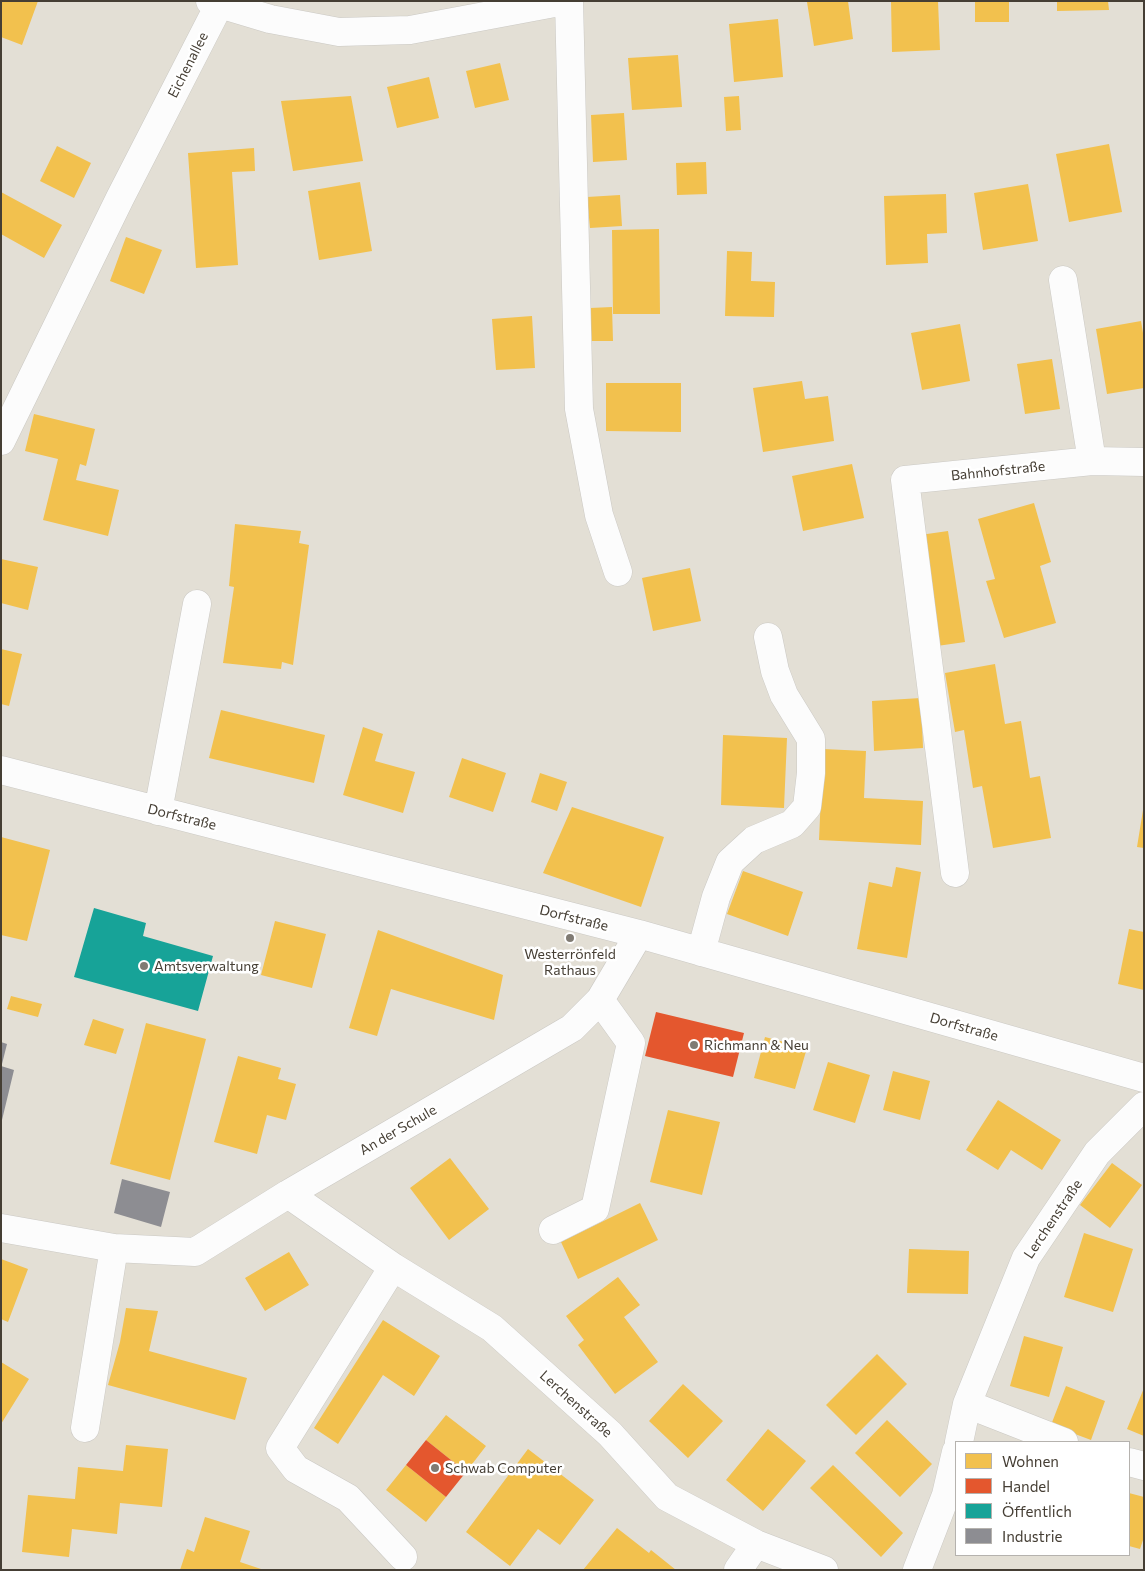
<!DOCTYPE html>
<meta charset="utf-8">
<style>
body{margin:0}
#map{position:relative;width:1145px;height:1571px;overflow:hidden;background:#eeede8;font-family:Commissioner,sans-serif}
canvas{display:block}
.frame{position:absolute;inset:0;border:2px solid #453e34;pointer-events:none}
.legend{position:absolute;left:955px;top:1441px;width:175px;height:115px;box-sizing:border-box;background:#fff;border:1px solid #b5b2ae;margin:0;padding:6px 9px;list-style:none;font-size:15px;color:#453e34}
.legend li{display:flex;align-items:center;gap:10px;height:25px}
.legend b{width:25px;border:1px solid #b5b2ae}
</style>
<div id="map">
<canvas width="1145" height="1571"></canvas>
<div class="frame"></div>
<ul class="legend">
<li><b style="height:14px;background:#f2c14e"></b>Wohnen</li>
<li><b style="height:14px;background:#e4572e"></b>Handel</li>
<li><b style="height:14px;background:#17a398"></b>Öffentlich</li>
<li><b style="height:14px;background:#8d8d92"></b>Industrie</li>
</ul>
</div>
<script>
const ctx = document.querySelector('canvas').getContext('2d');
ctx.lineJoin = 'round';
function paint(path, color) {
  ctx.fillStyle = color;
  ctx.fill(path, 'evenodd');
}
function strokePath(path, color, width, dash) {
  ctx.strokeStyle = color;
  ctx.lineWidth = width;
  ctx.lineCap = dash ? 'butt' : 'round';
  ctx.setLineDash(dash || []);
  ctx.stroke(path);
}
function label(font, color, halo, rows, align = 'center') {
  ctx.font = font + ' Commissioner,sans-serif';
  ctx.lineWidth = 5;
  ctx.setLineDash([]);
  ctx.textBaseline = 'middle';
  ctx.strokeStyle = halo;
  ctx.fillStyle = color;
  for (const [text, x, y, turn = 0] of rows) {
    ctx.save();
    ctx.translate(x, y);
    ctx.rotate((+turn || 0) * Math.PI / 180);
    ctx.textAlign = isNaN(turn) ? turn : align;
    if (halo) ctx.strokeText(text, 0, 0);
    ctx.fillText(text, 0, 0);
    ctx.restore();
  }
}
const residential = new Path2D(`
 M1,1H1144V1570H1ZM956,1442H1129V1555H956Z`);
const homes = new Path2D(`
 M1,1H38L22,45L1,37Z
 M809,1H848L853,39L814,46L807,2Z
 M891,1H938L940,50L892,52Z
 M975,1H1009V22H975Z
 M1057,1H1108L1109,10L1057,11Z
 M778,19L783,77L734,82L729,24Z
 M678,55L682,107L632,110L628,58Z
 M500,63L509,100L475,108L466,71Z
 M429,77L439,118L397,128L387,87Z
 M351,96L363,161L293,171L281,101Z
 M739,96L741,130L726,131L724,97Z
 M624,113L627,160L593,162L591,115Z
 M1109,144L1122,212L1069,222L1056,154Z
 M57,146L91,163L74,198L40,181Z
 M254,148L255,171L232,172L238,265L196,268L188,153Z
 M706,162L707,194L677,195L676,163Z
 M360,182L372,251L319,260L308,191Z
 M1028,184L1038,241L983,250L974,193Z
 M1,192L62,225L44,258L1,234Z
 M946,194L947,233L927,234L928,263L886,265L884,196Z
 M620,195L622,226L590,228L587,197Z
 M659,229L660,314H613L612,230Z
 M126,237L162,250L144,294L110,281Z
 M727,251L752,252L751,281L775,282L774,317L725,316Z
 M612,307L613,341H590V308Z
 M532,316L535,368L496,370L492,319Z
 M1141,321L1144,339V388L1107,394L1096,329Z
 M960,324L970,381L922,390L911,333Z
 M1052,359L1060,409L1025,414L1017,364Z
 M802,381L805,399L828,396L834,441L763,452L753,388Z
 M606,383H681V432L606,431Z
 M34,414L95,429L86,466L80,464L76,480L119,490L108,536L43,520L58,459L25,451Z
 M852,464L864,518L803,531L792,476Z
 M1034,503L1051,562L1040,566L1056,623L1004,638L986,581L995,579L978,519Z
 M235,524L301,531L299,543L309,545L293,665L282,662L281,669L223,663L234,587L229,586Z
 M948,531L965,642L937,646L920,535Z
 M1,559L38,567L28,610L1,603Z
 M690,568L701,621L653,631L642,578Z
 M1,649L22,654L9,706L1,704Z
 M995,664L1005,724L1021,721L1030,778L1040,776L1051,838L993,848L982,786L973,788L964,730L955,732L945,673Z
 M921,698L923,748L874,751L872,701Z
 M221,710L325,735L314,783L209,758Z
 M363,727L383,734L375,761L415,772L403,813L343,795Z
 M723,735L787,738L784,808L721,805Z
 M823,749L866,751L864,798L923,801L921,845L819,840Z
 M462,758L506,773L493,812L449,797Z
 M540,773L567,782L557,811L531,802Z
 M572,807L664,837L641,907L543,873Z
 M1143,810H1144V848L1137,847Z
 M1,837L50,850L27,941L1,935Z
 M896,867L921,872L907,958L857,949L869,882L892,887Z
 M743,871L803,892L788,936L727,914Z
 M275,921L326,934L312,988L261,975Z
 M1129,929L1144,932V990L1118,984Z
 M378,930L503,975L494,1020L391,989L377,1036L349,1028Z
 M11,996L42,1004L38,1017L7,1009Z
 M93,1019L124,1029L116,1054L84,1045Z
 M146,1023L206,1039L170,1180L110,1164Z
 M765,1037L807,1048L795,1089L754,1078Z
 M238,1056L281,1068L278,1079L296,1084L286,1120L267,1115L257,1154L214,1142Z
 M828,1062L870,1075L855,1123L813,1110Z
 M893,1071L930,1081L920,1120L883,1110Z
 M998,1100L1061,1140L1042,1170L1011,1150L998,1170L966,1150Z
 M668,1110L720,1122L702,1195L650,1182Z
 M450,1158L489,1209L449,1240L410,1188Z
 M1112,1163L1142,1185L1110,1228L1080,1205Z
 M640,1203L658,1240L578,1279L561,1242Z
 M1084,1233L1133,1249L1113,1312L1064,1297Z
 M909,1249L969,1251L968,1294L907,1293Z
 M289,1252L309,1285L265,1311L245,1278Z
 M1,1259L28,1269L8,1322L1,1319Z
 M618,1277L640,1305L624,1317L658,1362L615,1394L578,1345L584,1340L566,1316Z
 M126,1308L158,1311L149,1351L247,1378L235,1420L108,1385L120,1342Z
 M383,1320L440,1356L414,1396L383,1375L338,1444L314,1428Z
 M1024,1336L1063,1347L1049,1397L1010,1386Z
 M877,1354L907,1384L856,1435L826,1405Z
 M1,1362L29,1379L1,1424Z
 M683,1384L723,1421L688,1458L649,1421Z
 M1066,1386L1105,1401L1091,1440L1051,1425Z
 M1144,1388V1436L1127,1429Z
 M446,1415L486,1446L466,1472L426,1440Z
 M887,1420L932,1464L900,1497L855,1453Z
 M768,1429L806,1461L763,1511L726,1480Z
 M126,1445L168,1449L162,1507L120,1503L117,1534L72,1529L69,1557L22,1552L28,1495L75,1499L78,1467L123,1471Z
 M528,1449L594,1500L560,1545L538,1529L510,1566L466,1532Z
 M406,1465L446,1497L426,1522L386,1490Z
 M833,1465L903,1533L881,1557L810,1488Z
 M1129,1493L1144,1497V1537L1140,1549L1129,1546Z
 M205,1517L250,1531L240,1562L264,1570H180L187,1549L194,1552Z
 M617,1528L649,1553L651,1550L676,1570H583Z`);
const shops = new Path2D(`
 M656,1012L744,1033L733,1077L645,1056Z
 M426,1440L466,1472L446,1497L406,1465Z`);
const public = new Path2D(`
 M94,908L146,923L143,936L213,956L198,1011L74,977Z`);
const industry = new Path2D(`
 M1,1042L7,1044L2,1064H1Z
 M1,1066L14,1070L2,1120H1Z
 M122,1179L170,1192L161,1227L114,1213Z`);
const minor = new Path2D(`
 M210,1L270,19L339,32L410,30L565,1
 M569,1L579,409L599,515L618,572
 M1063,280L1092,461
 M1,441L120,198L219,5
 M1,770L639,934L1144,1078
 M158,811L197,604
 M955,873L905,480L1092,461L1144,462
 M701,952L716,897L730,862L754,840L792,824L807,807L811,773V739L784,695L775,671L768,637
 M288,1194L393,1267L492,1328L610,1434L667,1497L756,1544L824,1570
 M1,1228L114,1248L195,1252L288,1194L572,1028L600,1000L639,934
 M553,1230L595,1209L631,1043L600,1000
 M393,1267L280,1448L296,1469L348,1498L403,1557
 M967,1404L1064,1442
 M85,1428L114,1248
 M959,1442L967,1404L1026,1258L1097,1153L1144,1106
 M1129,1462L1144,1466
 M738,1570L756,1544
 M917,1570L946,1495L956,1452`);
const markers = [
 [570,938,5,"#807b73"],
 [144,966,5,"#807b73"],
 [694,1045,5,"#807b73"],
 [435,1468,5,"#807b73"]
];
const streetNames = [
 ["Eichenallee",188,65,-63],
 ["Bahnhofstraße",998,471,-6],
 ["Dorfstraße",182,817,14],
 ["Dorfstraße",574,918,14],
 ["Dorfstraße",964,1027,16],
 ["An der Schule",398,1130,-30],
 ["Lerchenstraße",1053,1219,-56],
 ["Lerchenstraße",576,1404,42]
];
const poiNames = [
 ["Westerrönfeld",570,954,"center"],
 ["Rathaus",570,970,"center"],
 ["Amtsverwaltung",154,966],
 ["Richmann & Neu",704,1045],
 ["Schwab Computer",445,1468]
];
paint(residential, '#e3dfd5');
paint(homes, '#f2c14e');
paint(shops, '#e4572e');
paint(public, '#17a398');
paint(industry, '#8d8d92');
strokePath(minor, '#cbc9c4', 29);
strokePath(minor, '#fcfcfc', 28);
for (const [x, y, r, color] of markers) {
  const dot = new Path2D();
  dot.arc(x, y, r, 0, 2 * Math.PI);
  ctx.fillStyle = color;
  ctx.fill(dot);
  strokePath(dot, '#fff', 2);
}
label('14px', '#453e34', '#fff', streetNames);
label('14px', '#453e34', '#fff', poiNames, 'left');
</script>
